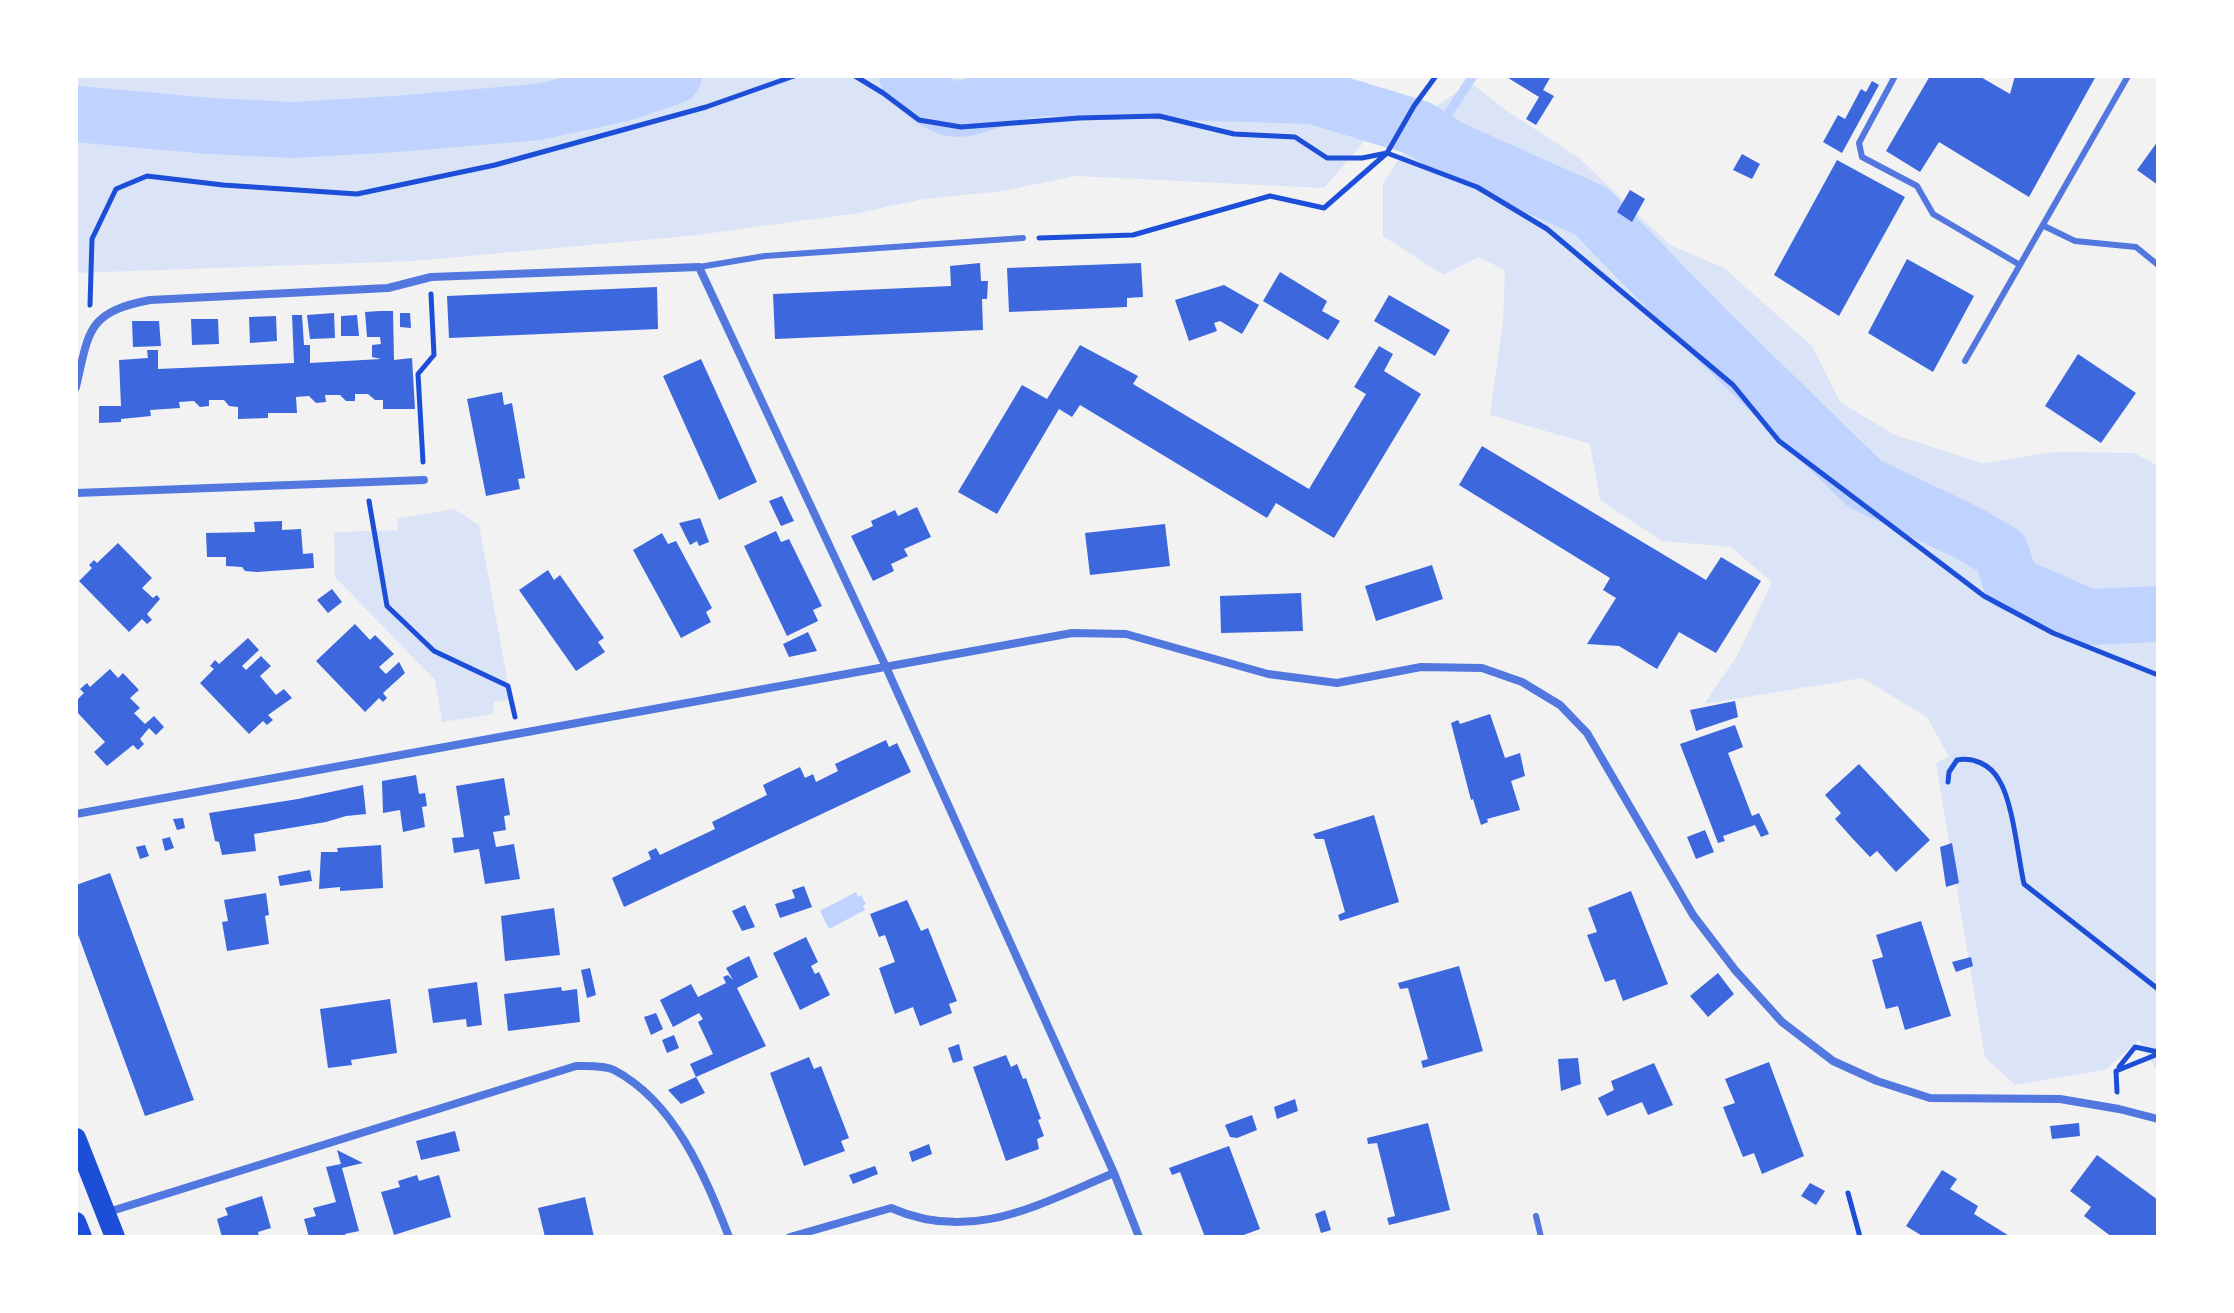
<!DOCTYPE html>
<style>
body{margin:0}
#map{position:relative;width:2234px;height:1313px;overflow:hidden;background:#f2f2f2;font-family:"DejaVu Sans",sans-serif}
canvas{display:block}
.frame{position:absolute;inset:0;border:78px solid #fff;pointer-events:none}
</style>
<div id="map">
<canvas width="2234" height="1313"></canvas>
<div class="frame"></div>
</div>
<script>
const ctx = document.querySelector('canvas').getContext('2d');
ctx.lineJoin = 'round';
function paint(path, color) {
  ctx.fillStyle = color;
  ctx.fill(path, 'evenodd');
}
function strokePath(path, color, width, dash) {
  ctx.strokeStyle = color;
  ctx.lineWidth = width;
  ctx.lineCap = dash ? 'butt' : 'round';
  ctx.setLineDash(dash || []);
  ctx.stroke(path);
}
const green = new Path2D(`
 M76,76H1313L1374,88L1364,142L1324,188L1076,176L1003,191L923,199L859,213L689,236L414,261L76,273Z
 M1471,83L1510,113L1578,157L1670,245L1724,268L1812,346L1840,402L1895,435L1982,463L2055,452L2134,453L2158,466V1073L2139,1040L2105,1070L2015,1085L1985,1057L1936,763L1949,757L1927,717L1862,678L1704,704L1737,656L1772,582L1731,547L1662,541L1600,500L1590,444L1490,415L1503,321L1505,270L1478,257L1443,275L1383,236V183L1433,108Z
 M454,509L479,525L511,700L494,702L493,714L442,722L435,680L335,577L334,532L398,530L397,519Z`);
const water = new Path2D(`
 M856,892L858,897L861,895L866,904L863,906L865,910L829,929L820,911Z`);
const stream = new Path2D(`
 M1433,137L1473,76`);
const river = new Path2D(`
 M907,76C956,128 962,106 1019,92C1029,89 1040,89 1050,88L1313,96L1418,128L1450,148L1591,211L1709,332L1865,484L1968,533L2001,552L2011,583L2088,617L2158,614
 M76,114L210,126L293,130L395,124L538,112L621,94L674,76`);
const building = new Path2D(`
 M1505,76H1551L1543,90L1554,96L1536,125L1526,119L1539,97Z
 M1930,76H1979L2010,94L2015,76H2096L2029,197L1939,142L1920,172L1886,151Z
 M1872,81L1879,85L1842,153L1823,142L1838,115L1845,119L1861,89L1866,92Z
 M2158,141V185L2137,170Z
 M1742,154L1760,164L1752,179L1733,170Z
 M1837,160L1905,197L1839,316L1774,275Z
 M1630,190L1645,199L1632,222L1617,212Z
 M1907,259L1974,296L1933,372L1868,333Z
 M980,263L981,281H988L987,299H982L983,330L775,339L773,294L951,286L950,266Z
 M1141,263L1143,297L1127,298V307L1009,312L1007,268Z
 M1280,272L1327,301L1322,311L1340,321L1328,340L1263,301Z
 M1224,285L1259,305L1242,334L1220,321L1214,323L1217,331L1189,341L1175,300Z
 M657,287L658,329L449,338L447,296Z
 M1389,295L1450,330L1435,356L1374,321Z
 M379,311H393L394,360L412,358L415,409H383V400H375L368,394H355V401H346L340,395H325L326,402L316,403L309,396L296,397L297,413H268V418L238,419V407L229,406L224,400H209V406L200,407L194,401L179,402L180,408L150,410L151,416L121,419V422L99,423V406H121L119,360L148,358L147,350H158V369L294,363L292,315H302L304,345H310V363L381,359L372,357V345L381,344L380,337H367L365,312Z
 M334,313L335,338L310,339L307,315Z
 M400,313H410L411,328L400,327Z
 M357,315L359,336H341V316Z
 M276,316L277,341L250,343L249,317Z
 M191,319H218L219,344L192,345Z
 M132,321H159L161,346L133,347Z
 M1080,345L1138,376L1133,384L1309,489L1366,394L1354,387L1379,346L1393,354L1384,371L1421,394L1334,538L1276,503L1267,518L1080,405L1072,417L1059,409L997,514L958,492L1022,385L1047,399Z
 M2078,354L2136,393L2101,443L2045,406Z
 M701,359L757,482L719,500L663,376Z
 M502,392L504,405L512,403L525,478L518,479L520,489L486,496L467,399Z
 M1482,446L1706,580L1721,557L1761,581L1716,653L1679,632L1657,669L1619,646L1587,644L1616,598L1603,590L1610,578L1459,485Z
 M782,496L794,521L781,526L769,501Z
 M917,507L931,537L904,549L908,556L891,564L894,571L873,581L851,536L873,526L871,521L895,510L898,516Z
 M700,518L709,542L699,546L697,541L690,545L679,523Z
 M282,521V530L301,529L303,554L313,553L314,568L257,572L245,571L242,567L226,566V557H207L206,533L255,532L254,522Z
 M1165,524L1170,566L1090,575L1085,533Z
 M776,531L781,542L789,539L822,606L813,610L818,621L787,636L744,546Z
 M662,533L668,544L676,541L712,608L706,612L711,622L681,638L633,550Z
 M118,543L152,578L142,588L153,598L157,595L160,599L147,614L152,620L147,624L142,619L129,632L79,581L92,568L89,565L94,560L97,563Z
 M1432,565L1443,599L1376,621L1365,586Z
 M548,570L554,580L560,575L604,638L598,642L605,652L576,671L519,590Z
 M332,589L342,602L328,613L317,600Z
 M1301,593L1303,631L1221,633L1220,596Z
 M355,624L370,640L375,635L394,654L379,667L386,674L399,662L405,673L383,693L387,698L383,702L379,698L365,712L316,661Z
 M808,632L817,651L789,657L783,644Z
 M248,638L259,650L242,666L246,670L261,656L271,666L260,676L276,695L284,689L292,698L268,715L273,720L267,725L263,721L249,734L200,683L214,669L210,666L215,660L219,664Z
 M110,669L118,678L123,673L139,690L130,698L140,708L134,713L145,724L154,716L164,727L156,735L149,728L140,739L144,744L138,750L133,745L107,766L94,752L105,742L76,711V701L84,693L80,689L87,683L90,687Z
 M1735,701L1738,717L1696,731L1690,710Z
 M1490,714L1505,758L1520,753L1525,776L1511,781L1520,810L1487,819L1488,822L1481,825L1473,799L1471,800L1451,723L1458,720L1460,724Z
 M1735,725L1743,747L1728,753L1752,816L1759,813L1769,834L1761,837L1755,825L1723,836L1725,841L1718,843L1680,744Z
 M886,740L889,747L897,743L911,772L624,907L612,878L651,859L648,852L656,848L660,855L715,829L712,822L767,795L763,785L800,767L805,778L813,774L816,782L838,771L835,764Z
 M1859,764L1930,840L1896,872L1877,851L1870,857L1853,839L1835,819L1841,813L1825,795Z
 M416,775L419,794L425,793L427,806L422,807L425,827L403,832L400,810L383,813L382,781Z
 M504,778L510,815L504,816L506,830L493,832L496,847L514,844L520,879L485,884L479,849L454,853L452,838L464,837L456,786Z
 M363,785L366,814L346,816L326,822L254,834L256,851L222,855L219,842L215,841L209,813L298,799Z
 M1374,815L1399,902L1340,921L1338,915L1345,912L1324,839H1316L1313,834Z
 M183,818L185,828L177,830L173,819Z
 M1705,830L1714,852L1696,859L1687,837Z
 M170,837L174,848L165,851L162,839Z
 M1952,843L1959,883L1946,887L1940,847Z
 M145,845L149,856L140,859L136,847Z
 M381,845L383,888L340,891V887L319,889L321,852H338L337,848Z
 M310,870L312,881L280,886L278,876Z
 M110,873L194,1100L145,1116L76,929V885Z
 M804,886L812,907L780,918L775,904L795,898L792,890Z
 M1631,891L1668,984L1623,1001L1615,979L1605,982L1587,935L1597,932L1588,908Z
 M266,893L269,915L265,916L269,944L227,951L222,922L228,921L224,900Z
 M907,900L921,931L928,928L957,1001L949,1004L952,1013L920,1026L913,1007L895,1014L879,968L895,962L885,935L879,937L870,914Z
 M745,905L755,927L742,931L732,911Z
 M554,908L560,955L505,961L501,916Z
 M1921,921L1951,1016L1905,1030L1898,1006L1886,1009L1872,960L1883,957L1876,935Z
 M806,937L818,962L811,966L815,974L819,972L830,995L800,1010L773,953Z
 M749,956L758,977L737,988L766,1046L696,1077L705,1093L681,1104L668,1090L696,1077L690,1064L713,1054L698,1022L703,1019L699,1013L673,1027L660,1000L691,984L698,997L726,983L723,977L728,975L733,980L726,968Z
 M1971,957L1973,966L1956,972L1952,962Z
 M1459,966L1483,1051L1423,1068L1421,1061L1428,1059L1408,988L1400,989L1398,983Z
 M590,968L596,995L587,998L581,970Z
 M1718,973L1734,994L1708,1017L1690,996Z
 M477,982L482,1025L467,1027L466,1019L433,1023L428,989Z
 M561,987L562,991L577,989L580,1022L508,1031L504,994Z
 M390,999L397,1053L351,1060L352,1065L328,1068L320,1009Z
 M656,1013L663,1029L651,1035L644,1017Z
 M674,1035L679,1048L667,1053L662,1040Z
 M959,1044L963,1060L953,1063L948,1048Z
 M1006,1055L1011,1067L1017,1064L1023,1079L1026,1078L1041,1119L1038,1120L1044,1136L1037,1139L1039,1149L1006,1161L973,1067Z
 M809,1057L814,1069L821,1066L849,1138L841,1141L845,1151L804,1166L770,1073Z
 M1578,1058L1581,1084L1561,1091L1558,1059Z
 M1769,1062L1804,1156L1762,1174L1754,1153L1743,1157L1732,1130L1723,1107L1735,1103L1725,1079Z
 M1654,1063L1673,1105L1648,1115L1642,1102L1607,1116L1598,1098L1614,1090L1611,1081Z
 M1295,1099L1298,1111L1277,1119L1274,1107Z
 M1252,1115L1257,1130L1237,1138L1230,1137L1225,1125Z
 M1428,1123L1450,1210L1389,1225L1387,1218L1395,1216L1386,1179L1377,1143L1368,1144L1367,1138Z
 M2079,1123L2080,1136L2052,1139L2050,1126Z
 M455,1131L460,1151L421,1160L416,1141Z
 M929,1144L932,1154L912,1162L909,1152Z
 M1229,1146L1260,1229L1238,1237H1205L1180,1172L1172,1175L1169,1168Z
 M337,1150L363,1163L342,1168L359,1231L345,1234L346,1237H309L304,1219L316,1216L313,1208L336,1202L326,1167L341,1164Z
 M2097,1155L2158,1200V1237H2112L2084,1216L2091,1207L2070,1191Z
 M875,1166L878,1174L853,1184L849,1175Z
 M1942,1170L1957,1179L1950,1189L1978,1206L1974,1214L2011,1237H1924L1906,1226Z
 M417,1175L419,1181L439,1175L451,1217L394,1235L381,1192L400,1187L398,1181Z
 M1810,1183L1825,1191L1816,1205L1801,1196Z
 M262,1196L271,1228L258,1232L259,1237H222L217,1219L228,1215L225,1208Z
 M585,1197L594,1237H545L538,1208Z
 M1325,1210L1331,1230L1321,1233L1315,1214Z`);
const path = new Path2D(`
 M855,76L883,93L919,120L961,127L1079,118L1159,116L1234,134L1295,137L1327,158H1362L1387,153
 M1387,153L1477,187L1547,229L1733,385L1779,441L1984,596L2053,633L2158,675
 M1039,238L1133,235L1270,196L1324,208L1387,153L1414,106L1436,76
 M90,305L92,239L116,189L147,176L223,185L357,194L495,165L706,107L794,76
 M423,462L418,374L434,355L431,294
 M369,501L387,606L434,651L508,686L515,717
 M1948,782L1949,772L1957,760C1973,757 1990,764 1999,780C2013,802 2018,857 2024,884L2158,989
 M2119,1067L2135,1047L2158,1052
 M2117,1092L2116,1071L2158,1054
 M1848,1193L1860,1237`);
const service = new Path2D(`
 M1895,76L1859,143L1862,157L1917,186L1933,214L2020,265
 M2044,226L2075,241L2136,247L2158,265
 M699,267L765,256L1023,238
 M1965,361L2128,76
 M1536,1216L1541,1237`);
const minor = new Path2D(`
 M76,387C89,331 87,312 150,300L388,288L431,277L699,267L886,667L1114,1173L1139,1237
 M76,493L424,480
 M76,814L1072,633L1126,634L1268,674L1337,683L1421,667L1482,668L1522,682L1560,705L1587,733L1693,915L1735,970L1782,1022L1833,1061L1877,1081L1930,1098L2060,1099L2119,1109L2158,1119
 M105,1213L576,1066C587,1066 604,1065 614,1070C675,1102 705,1176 729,1237
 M790,1237L891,1208C972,1244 1039,1204 1114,1173`);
const primary = new Path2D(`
 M76,1138L115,1237
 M76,1222L82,1237`);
paint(green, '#dbe4f7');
paint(water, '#bfd3fe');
strokePath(stream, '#bfd3fe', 9);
strokePath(river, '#bfd3fe', 56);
paint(building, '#3d67dc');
strokePath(path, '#1d4ed8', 5);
strokePath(service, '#5277de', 6);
strokePath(minor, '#5277de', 8);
strokePath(primary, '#1d4ed8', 20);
</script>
